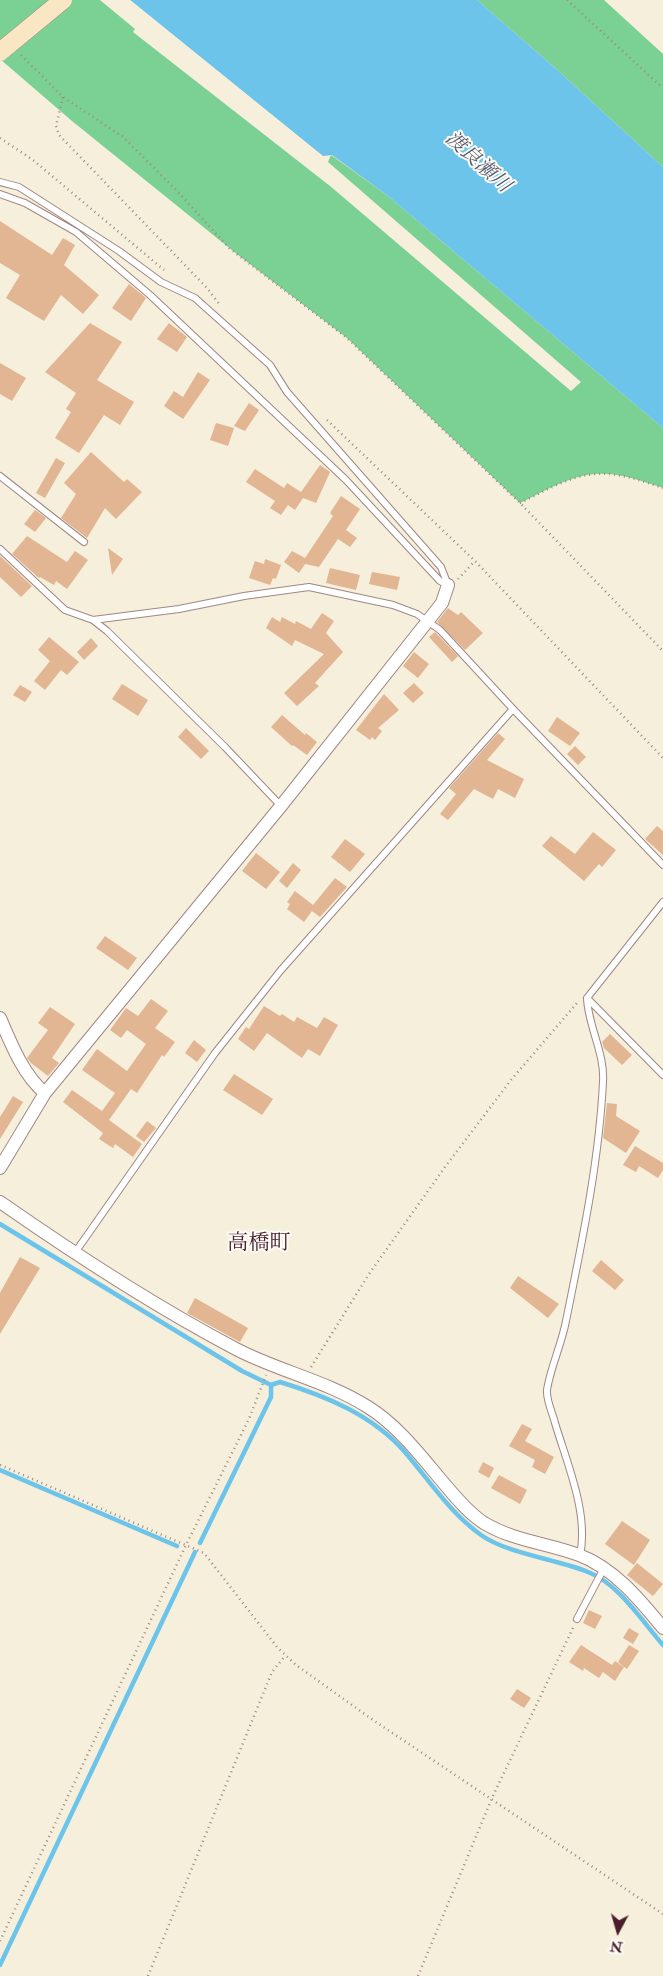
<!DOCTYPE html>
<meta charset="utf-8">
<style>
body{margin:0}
#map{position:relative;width:663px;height:1976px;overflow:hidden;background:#f5efdc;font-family:"IM FELL Double Pica",serif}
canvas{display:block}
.north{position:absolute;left:593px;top:1906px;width:50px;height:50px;-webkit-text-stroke:4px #fdfcf7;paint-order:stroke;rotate:186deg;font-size:14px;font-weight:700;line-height:20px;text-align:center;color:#4a1f2b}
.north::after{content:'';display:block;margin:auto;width:18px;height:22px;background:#4a1f2b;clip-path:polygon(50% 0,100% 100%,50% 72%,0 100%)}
</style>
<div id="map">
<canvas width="663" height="1976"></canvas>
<div class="north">N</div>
</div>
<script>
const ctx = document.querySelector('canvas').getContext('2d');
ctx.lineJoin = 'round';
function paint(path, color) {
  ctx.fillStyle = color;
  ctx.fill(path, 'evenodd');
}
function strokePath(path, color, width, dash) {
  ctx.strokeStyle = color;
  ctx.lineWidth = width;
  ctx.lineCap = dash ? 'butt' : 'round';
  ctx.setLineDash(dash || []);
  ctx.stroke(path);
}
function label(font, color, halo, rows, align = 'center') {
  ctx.font = font + ' "IM FELL Double Pica","Noto Serif JP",serif';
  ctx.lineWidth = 4;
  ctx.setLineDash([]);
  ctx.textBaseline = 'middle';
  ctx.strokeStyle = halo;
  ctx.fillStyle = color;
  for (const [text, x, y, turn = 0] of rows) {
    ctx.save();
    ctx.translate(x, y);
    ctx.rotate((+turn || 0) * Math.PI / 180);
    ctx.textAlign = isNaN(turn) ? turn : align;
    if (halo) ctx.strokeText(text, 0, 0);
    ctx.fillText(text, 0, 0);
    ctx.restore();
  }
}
const green = new Path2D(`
 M0,0H100L135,29L133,32L330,186L571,391L581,382L328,162L331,155L388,196L663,428V488C642,481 618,472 595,474C569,476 543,492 520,503L347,338L238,255L72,121L0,59Z
 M477,0H604L663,54V167L554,67Z`);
const water = new Path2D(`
 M130,0H477L554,67L663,167V428L388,196L332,155L323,156Z`);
const pier = new Path2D(`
 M127,0H130L325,158H321Z`);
const stream = new Path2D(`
 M0,1224L242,1371L271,1385L280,1382C326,1396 372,1415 404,1451C429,1480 450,1513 481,1535C508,1554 556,1559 588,1572C619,1584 642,1621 663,1645
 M0,1470L177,1546
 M200,1543L271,1397V1385
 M0,1965L195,1552`);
const building = new Path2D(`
 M0,221L52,255L63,238L75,245L64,265L99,295L83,314L61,295L44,321L6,298L20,275L0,263Z
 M129,284L146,298L131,321L112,308Z
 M90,323L122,342L97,380L134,402L120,425L104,415L79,453L55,438L71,412L66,409L76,393L45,372Z
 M169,323L187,337L177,352L157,339Z
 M0,363L26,378L12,401L0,394Z
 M198,372L210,380L183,419L164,406L174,391L183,397Z
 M249,403L259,410L245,431L234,426Z
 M216,423L234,428L228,446L210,440Z
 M91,452L124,482L127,479L142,492L116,519L105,508L87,538L61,518L76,494L64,483Z
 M56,458L65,463L45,498L36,493Z
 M320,465L330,472L316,503L303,498L295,510L288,505L281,515L270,508L275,501L246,482L255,469L284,488L287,483L301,492Z
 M341,496L360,509L346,530L357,538L350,547L338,539L319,567L305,564L299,573L284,562L292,551L305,558L333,516L330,513Z
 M35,510L46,518L35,532L24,524Z
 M27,536L67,562L75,551L88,560L67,589L56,581L54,585L40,577L39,578L12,554Z
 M108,548L123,559L112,575Z
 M0,556L32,586L21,597L0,577Z
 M265,559L281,565L276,579L273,578L270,585L249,578L255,561L264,564Z
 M330,568L360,575L356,590L326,583Z
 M372,572L400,577L397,590L369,584Z
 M448,608L458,615L461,612L483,633L465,650L437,622Z
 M322,613L334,621L326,633L343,652L315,683L319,686L297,706L284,693L324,654L295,640L292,646L266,628L272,617L280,622L282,617L295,624L296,621L311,629Z
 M435,632L458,656L452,662L429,637Z
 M49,637L79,662L67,675L61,670L45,690L34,681L50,661L38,650Z
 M91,638L98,646L84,660L77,652Z
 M414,652L429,664L418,678L403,666Z
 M414,683L424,693L413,703L403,693Z
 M122,684L148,700L138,716L112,699Z
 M20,685L32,692L25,702L13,695Z
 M384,694L399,710L378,728L382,731L375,740L372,737L370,740L356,730Z
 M282,715L305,735L306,733L317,742L307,755L293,745L292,746L271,727Z
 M557,717L580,733L570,746L548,731Z
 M186,728L209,751L201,759L178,737Z
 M498,733L505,739L487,760L524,779L515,798L498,789L493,799L474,789L448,820L440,814L456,794L449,788Z
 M575,746L586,757L578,765L567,754Z
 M657,826L663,831V855L645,839Z
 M593,832L616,850L602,867L599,864L584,881L542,846L551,836L575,854Z
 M345,839L365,854L350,872L331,857Z
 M256,853L280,872L266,889L242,871Z
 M293,863L301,870L287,888L279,881Z
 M335,878L347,887L320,917L312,911L304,922L287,909L290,904L287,902L295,891L313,905Z
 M105,936L137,958L128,970L96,948Z
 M151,999L168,1011L155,1028L175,1042L164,1057L162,1055L137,1093L131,1089L109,1120L142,1144L133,1157L115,1144L113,1148L99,1139L103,1133L63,1102L72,1090L102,1111L115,1093L82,1070L97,1049L127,1071L146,1044L127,1030L121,1038L110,1030L126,1008L138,1016Z
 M264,1006L280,1016L282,1014L294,1022L297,1017L317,1028L324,1017L338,1025L320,1056L308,1049L302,1058L267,1033L254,1051L238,1039L246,1027L249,1029Z
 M50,1007L75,1024L52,1058L59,1063L48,1076L31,1063L27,1058L48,1030L38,1023Z
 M610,1034L632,1055L622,1065L604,1048L602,1042Z
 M194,1040L206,1050L197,1062L185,1053Z
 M234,1074L273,1099L262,1115L223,1090Z
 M13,1096L23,1102L0,1139V1117Z
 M607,1103L617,1104L616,1116L640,1131L626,1153L603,1138Z
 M147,1121L156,1128L144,1142L136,1136Z
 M635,1146L663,1163V1170L658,1178L639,1166L636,1172L623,1165Z
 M20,1257L40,1268L0,1334V1293Z
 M601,1260L624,1280L615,1290L592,1271Z
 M518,1276L559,1304L548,1318L510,1288Z
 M195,1298L248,1328L240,1342L187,1313Z
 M522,1424L532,1429L525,1441L554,1457L545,1474L532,1467L535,1460L509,1446Z
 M483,1462L494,1468L489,1478L478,1472Z
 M499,1475L527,1490L520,1504L491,1488Z
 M622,1521L650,1540L634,1565L605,1544Z
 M637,1563L663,1584L653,1596L627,1575Z
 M589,1610L602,1616L595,1629L583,1623Z
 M629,1628L639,1634L633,1644L623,1638Z
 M581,1645L612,1665L615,1661L624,1667L615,1681L603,1672L599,1678L584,1668L583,1671L569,1662Z
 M629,1645L639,1651L627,1669L618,1662Z
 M517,1689L531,1698L524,1708L510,1699Z`);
const path = new Path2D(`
 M567,0L663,88
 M21,55L63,97L123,137L179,193L229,248L347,338L520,503L663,651
 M63,97L56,126L59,135L207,288L220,305
 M0,138L33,160L164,270
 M327,420L475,561L663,758
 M520,503C543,492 569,476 595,474C618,472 642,481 663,488
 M458,579L475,561
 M311,1367L369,1274L445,1167L511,1080L577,1003
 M0,1465L204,1553L277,1647L296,1665L373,1720L663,1914
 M0,1941L186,1545L249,1419L266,1375
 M148,1976L272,1672L285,1656
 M418,1976L492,1798L573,1628`);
const lane = new Path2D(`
 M0,182L19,187L119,251L161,282L195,298L270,365L287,392L441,567L448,585
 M0,194L25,203L76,232L150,295L346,480L440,581L448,585
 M0,476L84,542
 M0,549L65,610L93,620L179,609L244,596L309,587L393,605L417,614L440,630L513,709L663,865
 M93,620L107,631L225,747L281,806
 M587,998L663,1075
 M74,1254L215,1053L281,970L513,709
 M580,1555C589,1514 567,1463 555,1423C553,1414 546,1400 547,1390C550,1369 562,1343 566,1321C582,1242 599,1162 603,1082C605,1053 588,1026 587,998L663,902
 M577,1619L604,1568`);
const street = new Path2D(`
 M0,1018C11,1044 24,1076 45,1093
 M0,1168L45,1093L281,806L442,603L448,585
 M0,1202C76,1255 154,1306 236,1349C278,1371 327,1381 368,1407C400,1427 423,1459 447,1487C458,1500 470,1514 484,1523C514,1541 547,1543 579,1555C614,1568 640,1600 663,1628`);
const secondaryBridge = new Path2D(`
 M0,52L63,0`);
const waterNames = [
 ["渡良瀬川",477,163,42]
];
const quarterNames = [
 ["高橋町",259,1244]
];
paint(green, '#7bd093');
paint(water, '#6cc4ea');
paint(pier, '#f5efdc');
strokePath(stream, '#6cc4ea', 4.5);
paint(building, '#e2b593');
strokePath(lane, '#a08784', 8);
strokePath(street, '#a08784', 14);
strokePath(path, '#a08784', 2.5, [1, 4]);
strokePath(lane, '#fff', 6);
strokePath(street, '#fff', 12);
strokePath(secondaryBridge, '#a08784', 19, []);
strokePath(secondaryBridge, '#f9e7c3', 18);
label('italic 20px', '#56596e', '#fdfcf7', waterNames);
label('21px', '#4a1f2b', '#fdfcf7', quarterNames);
</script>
